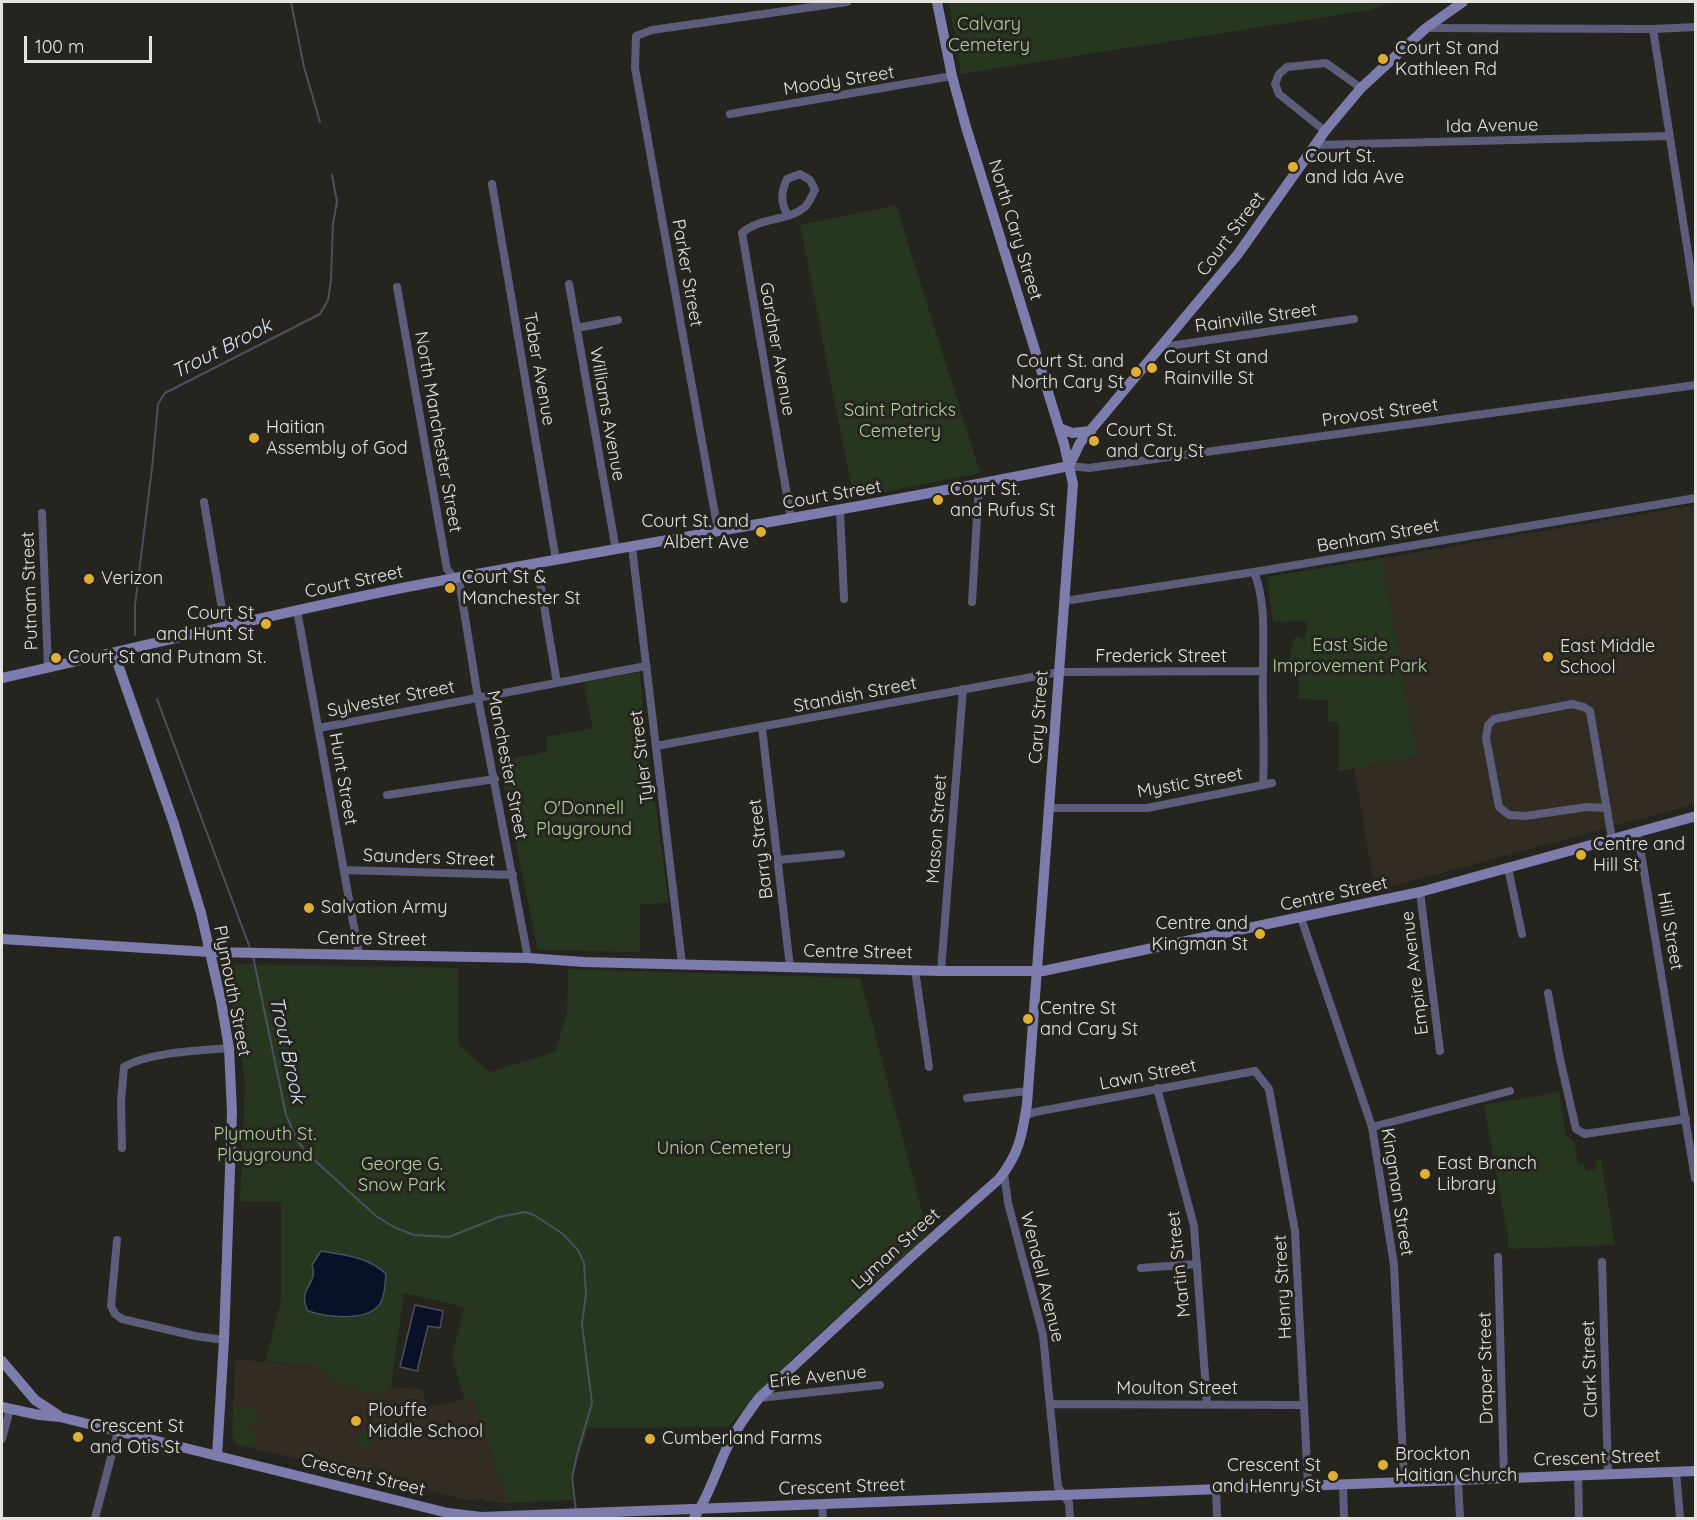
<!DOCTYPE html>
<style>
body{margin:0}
#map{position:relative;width:1697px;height:1520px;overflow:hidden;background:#26241f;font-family:Quicksand,sans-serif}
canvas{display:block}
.frame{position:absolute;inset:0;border:3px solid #e4e3e0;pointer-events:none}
.scale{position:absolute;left:24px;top:36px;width:128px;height:27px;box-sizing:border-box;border:3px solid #e4e3e0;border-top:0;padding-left:8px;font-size:18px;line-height:21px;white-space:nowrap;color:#e4e3e0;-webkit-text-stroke:4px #26241f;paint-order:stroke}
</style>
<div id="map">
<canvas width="1697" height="1520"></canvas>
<div class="frame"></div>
<div class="scale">100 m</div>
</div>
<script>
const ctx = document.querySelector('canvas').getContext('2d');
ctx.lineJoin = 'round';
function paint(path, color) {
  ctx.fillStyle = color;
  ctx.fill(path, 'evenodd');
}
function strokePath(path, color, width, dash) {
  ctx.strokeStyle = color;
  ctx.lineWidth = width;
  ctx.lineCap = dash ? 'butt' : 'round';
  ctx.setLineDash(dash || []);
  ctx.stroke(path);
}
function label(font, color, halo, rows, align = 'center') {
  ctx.font = font + ' Quicksand,sans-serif';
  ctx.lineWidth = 6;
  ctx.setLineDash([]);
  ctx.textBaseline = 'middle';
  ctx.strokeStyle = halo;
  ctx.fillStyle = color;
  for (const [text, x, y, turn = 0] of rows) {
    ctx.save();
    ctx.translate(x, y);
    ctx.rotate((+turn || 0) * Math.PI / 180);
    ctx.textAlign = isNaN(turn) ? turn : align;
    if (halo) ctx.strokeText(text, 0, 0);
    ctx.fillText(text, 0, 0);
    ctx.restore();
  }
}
const built = new Path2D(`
 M1695,505V804L1375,891L1354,768L1417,756L1382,558Z
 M235,1359L318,1367L334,1379L382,1394L391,1387L422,1389L428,1407L473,1397L507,1503L487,1502L484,1499L466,1500L237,1444L232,1435Z`);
const green = new Path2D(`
 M949,2H1389L1370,10L961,74Z
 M896,205L980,473L854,498L800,225Z
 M1382,558L1417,756L1339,771V722L1328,721V700L1298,699L1299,684L1296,672L1287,668L1295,637L1304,640L1309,621L1273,622L1267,577Z
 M640,672L644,725L669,903L640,904V952L538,950L499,762L548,751L546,737L593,728L584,683Z
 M238,964L458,968V1045L490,1072L555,1052L567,1013L568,969L860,978L928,1234L796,1355L728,1427L588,1428L570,1480L574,1500L507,1503L473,1398L464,1399L452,1357L464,1307L404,1293L391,1387L382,1394L349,1387L334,1379L318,1367L266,1361L281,1300V1202L240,1201L245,1084L240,1041L226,972L227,968Z
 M1559,1092L1566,1136L1574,1141L1578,1164L1584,1163L1586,1171L1596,1169L1595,1161L1601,1160L1615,1245L1508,1249V1238L1484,1105Z
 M233,1406L258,1411L256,1421L248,1426L251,1432L257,1434L253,1448L237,1444L233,1440Z
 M365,1426L375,1428L370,1449L366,1452L363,1446L356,1445L358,1434L363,1435Z`);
const water = new Path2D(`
 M321,1251C345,1255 369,1257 386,1274C385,1283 385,1295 381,1302C370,1323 326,1317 308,1311C296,1287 319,1286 312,1265Z
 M415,1305L443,1311L440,1328L428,1326L418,1367V1371L400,1367Z`);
const stream = new Path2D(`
 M291,2L304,67L320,122
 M135,635V605L152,468L158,404L165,393L173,389L320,314L328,300L331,280L333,223L337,202L332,175
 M157,699L250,948
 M253,956L286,1115L298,1142L311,1157L376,1216L394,1227L414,1235L449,1237L499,1217L525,1212L534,1215L563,1234L578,1250L584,1263L586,1294L582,1324L592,1403L577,1455L572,1478L576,1510`);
const street = new Path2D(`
 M1427,28L1653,29L1696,27
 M1653,29L1696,304
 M730,114L952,76
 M1325,131L1279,94L1275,84L1279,74L1287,67L1326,63L1361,88
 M1316,145L1669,136
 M492,184L556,560
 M788,215C780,203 781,192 787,179L800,174L810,180L815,190C812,195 809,203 805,207C787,222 759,217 742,233L791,519
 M569,284L616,550
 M397,287L447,569L460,586L478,698L528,958
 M577,328L618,320
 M1162,347L1354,319
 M1069,466L1089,468L1696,385
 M204,502L225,627
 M840,511L844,599
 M42,513L48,668
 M718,531L635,68L636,36L652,30L847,2
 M632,547L682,964
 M537,564L557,683
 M1254,572C1266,601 1263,638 1263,669C1262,707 1265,746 1263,785L1272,783
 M1064,601L1254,572L1696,498
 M972,602L979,483
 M297,610L359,955
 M319,728L646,666
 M762,728L790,967
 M656,746L1059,672L1263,671
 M387,795L495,779
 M1049,808H1147L1263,785
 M1606,808L1587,807L1525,816L1509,815L1499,807L1486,738L1488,725L1494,719L1572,704L1584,707L1590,711L1612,839
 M1635,833L1639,841L1695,1178
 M778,860L841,854
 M1508,868L1522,934
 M345,870L513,875
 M1420,892L1440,1051
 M1301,918L1372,1127L1394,1265L1404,1481
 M915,970L929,1067
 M941,971L963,689
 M1548,993L1560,1059L1576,1129L1585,1134L1591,1133L1686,1119
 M1157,1088L1194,1226L1207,1404
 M967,1098L1028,1091
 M1025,1116L1035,1112L1255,1071L1269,1089L1295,1231L1308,1485
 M1372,1127L1510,1091
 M122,1148L121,1101L124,1067C148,1052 200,1051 229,1048
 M1004,1173L1008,1203L1043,1335L1058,1487L1069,1503L1070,1518
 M117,1240L111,1306L115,1314L122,1319L195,1336L224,1340
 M1498,1257L1504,1478
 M1602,1262L1608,1474
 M1141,1268L1197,1264
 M759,1398L880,1385
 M1051,1404L1304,1405
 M2,1439L10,1409
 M1676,1472L1680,1518
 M1578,1475L1579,1518
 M1458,1480L1460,1518
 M1343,1484L1344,1518
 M1216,1489L1217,1518
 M822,1504L823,1518
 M95,1518L118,1431`);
const secondary = new Path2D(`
 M1059,428L1072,433L1091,431
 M1069,466L1080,443L1238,254L1325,131L1361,88L1426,28L1463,2
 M114,653L174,824L201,913L221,1001L229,1048L232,1112L224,1340L217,1456
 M2,678C137,648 271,614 407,587C627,545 849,511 1069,466
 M2,939L209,952L528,958L584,962L941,971H1043L1420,892L1696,816
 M2,1361L35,1400L58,1415
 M2,1407L39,1415L60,1417L448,1513L481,1517L1696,1471
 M694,1518C707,1499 713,1480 722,1459C731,1436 745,1417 759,1398L911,1257L999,1179C1019,1154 1022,1136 1027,1104L1073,484L1064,444L966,127L952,76L937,2`);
const markers = [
 [1383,59,6,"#dfb034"],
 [1293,167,6,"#dfb034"],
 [1152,368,6,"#dfb034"],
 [1136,372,6,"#dfb034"],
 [254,438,6,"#dfb034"],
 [1094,441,6,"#dfb034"],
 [938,500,6,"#dfb034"],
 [761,532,6,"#dfb034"],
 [89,579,6,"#dfb034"],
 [450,588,6,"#dfb034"],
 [266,624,6,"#dfb034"],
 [1548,657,6,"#dfb034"],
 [56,658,6,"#dfb034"],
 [1581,855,6,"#dfb034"],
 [309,908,6,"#dfb034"],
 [1260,934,6,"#dfb034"],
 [1028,1019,6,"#dfb034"],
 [1425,1174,6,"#dfb034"],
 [356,1421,6,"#dfb034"],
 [78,1437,6,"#dfb034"],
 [650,1439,6,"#dfb034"],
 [1383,1465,6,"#dfb034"],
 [1333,1476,6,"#dfb034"]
];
const parkNames = [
 ["Calvary",989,25],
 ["Cemetery",989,46],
 ["Saint Patricks",900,411],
 ["Cemetery",900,432],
 ["East Side",1350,646],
 ["Improvement Park",1350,667],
 ["O'Donnell",584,809],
 ["Playground",584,830],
 ["Plymouth St.",265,1135],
 ["Playground",265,1156],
 ["Union Cemetery",724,1149],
 ["George G.",402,1165],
 ["Snow Park",402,1186]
];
const poiNames = [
 ["Court St and",1395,49],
 ["Kathleen Rd",1395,70],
 ["Court St.",1305,157],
 ["and Ida Ave",1305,178],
 ["Court St and",1164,358],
 ["Rainville St",1164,379],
 ["Court St. and",1124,362,"right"],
 ["North Cary St",1124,383,"right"],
 ["Haitian",266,428],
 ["Assembly of God",266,449],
 ["Court St.",1106,431],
 ["and Cary St",1106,452],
 ["Court St.",950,490],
 ["and Rufus St",950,511],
 ["Court St. and",749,522,"right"],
 ["Albert Ave",749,543,"right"],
 ["Court St &",462,578],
 ["Manchester St",462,599],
 ["Verizon",101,579],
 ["Court St",254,614,"right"],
 ["and Hunt St",254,635,"right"],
 ["East Middle",1560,647],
 ["School",1560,668],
 ["Court St and Putnam St.",68,658],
 ["Centre and",1593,845],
 ["Hill St",1593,866],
 ["Salvation Army",321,908],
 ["Centre and",1248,924,"right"],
 ["Kingman St",1248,945,"right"],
 ["Centre St",1040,1009],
 ["and Cary St",1040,1030],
 ["East Branch",1437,1164],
 ["Library",1437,1185],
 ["Plouffe",368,1411],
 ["Middle School",368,1432],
 ["Crescent St",90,1427],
 ["and Otis St",90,1448],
 ["Cumberland Farms",662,1439],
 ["Brockton",1395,1455],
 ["Haitian Church",1395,1476],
 ["Crescent St",1321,1466,"right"],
 ["and Henry St",1321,1487,"right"]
];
const streetNames = [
 ["Moody Street",839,81,-9],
 ["Ida Avenue",1492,126,-1],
 ["North Cary Street",1015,230,73],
 ["Court Street",1231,234,-53],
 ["Parker Street",687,273,80],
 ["Rainville Street",1256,318,-8],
 ["Gardner Avenue",777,349,80],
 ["Taber Avenue",539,369,80],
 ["Provost Street",1380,413,-8],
 ["Williams Avenue",607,414,80],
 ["North Manchester Street",438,432,80],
 ["Court Street",832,495,-10],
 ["Benham Street",1378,536,-10],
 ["Court Street",354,582,-12],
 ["Putnam Street",30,591,-92],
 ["Frederick Street",1161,657],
 ["Standish Street",855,695,-11],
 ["Sylvester Street",391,699,-11],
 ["Cary Street",1039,717,-86],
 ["Tyler Street",642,757,-97],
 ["Manchester Street",507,765,79],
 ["Hunt Street",343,779,80],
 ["Mystic Street",1190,783,-10],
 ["Mason Street",937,829,-86],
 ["Barry Street",761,849,-97],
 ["Saunders Street",429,858,2],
 ["Centre Street",1334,894,-12],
 ["Hill Street",1670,931,80],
 ["Centre Street",372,939,1],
 ["Centre Street",858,952,1],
 ["Empire Avenue",1415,973,-97],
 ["Plymouth Street",232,991,79],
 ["Lawn Street",1148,1075,-11],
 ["Kingman Street",1397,1192,81],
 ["Lyman Street",896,1249,-42],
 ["Martin Street",1179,1264,-96],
 ["Wendell Avenue",1042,1277,76],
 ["Henry Street",1283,1287,-93],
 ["Draper Street",1486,1368,-91],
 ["Clark Street",1590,1369,-92],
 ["Erie Avenue",818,1377,-6],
 ["Moulton Street",1177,1389],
 ["Crescent Street",1597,1458,-2],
 ["Crescent Street",363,1475,14],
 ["Crescent Street",842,1487,-2]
];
const waterNames = [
 ["Trout Brook",222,349,-27],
 ["Trout Brook",287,1050,78]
];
paint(built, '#322c23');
paint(green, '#27371f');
paint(water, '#081127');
strokePath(water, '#4a505e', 1.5);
strokePath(stream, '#4a505e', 2);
strokePath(street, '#5c5d7b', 8);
strokePath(secondary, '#7c7dad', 10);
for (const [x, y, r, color] of markers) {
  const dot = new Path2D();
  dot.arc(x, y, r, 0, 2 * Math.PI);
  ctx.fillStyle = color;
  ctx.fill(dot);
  strokePath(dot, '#26241f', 2);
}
label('18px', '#aed09f', '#26241f', parkNames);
label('18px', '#e4e3e0', '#26241f', poiNames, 'left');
label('18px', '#e4e3e0', '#26241f', streetNames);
label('italic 20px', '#d8e3f8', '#26241f', waterNames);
</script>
